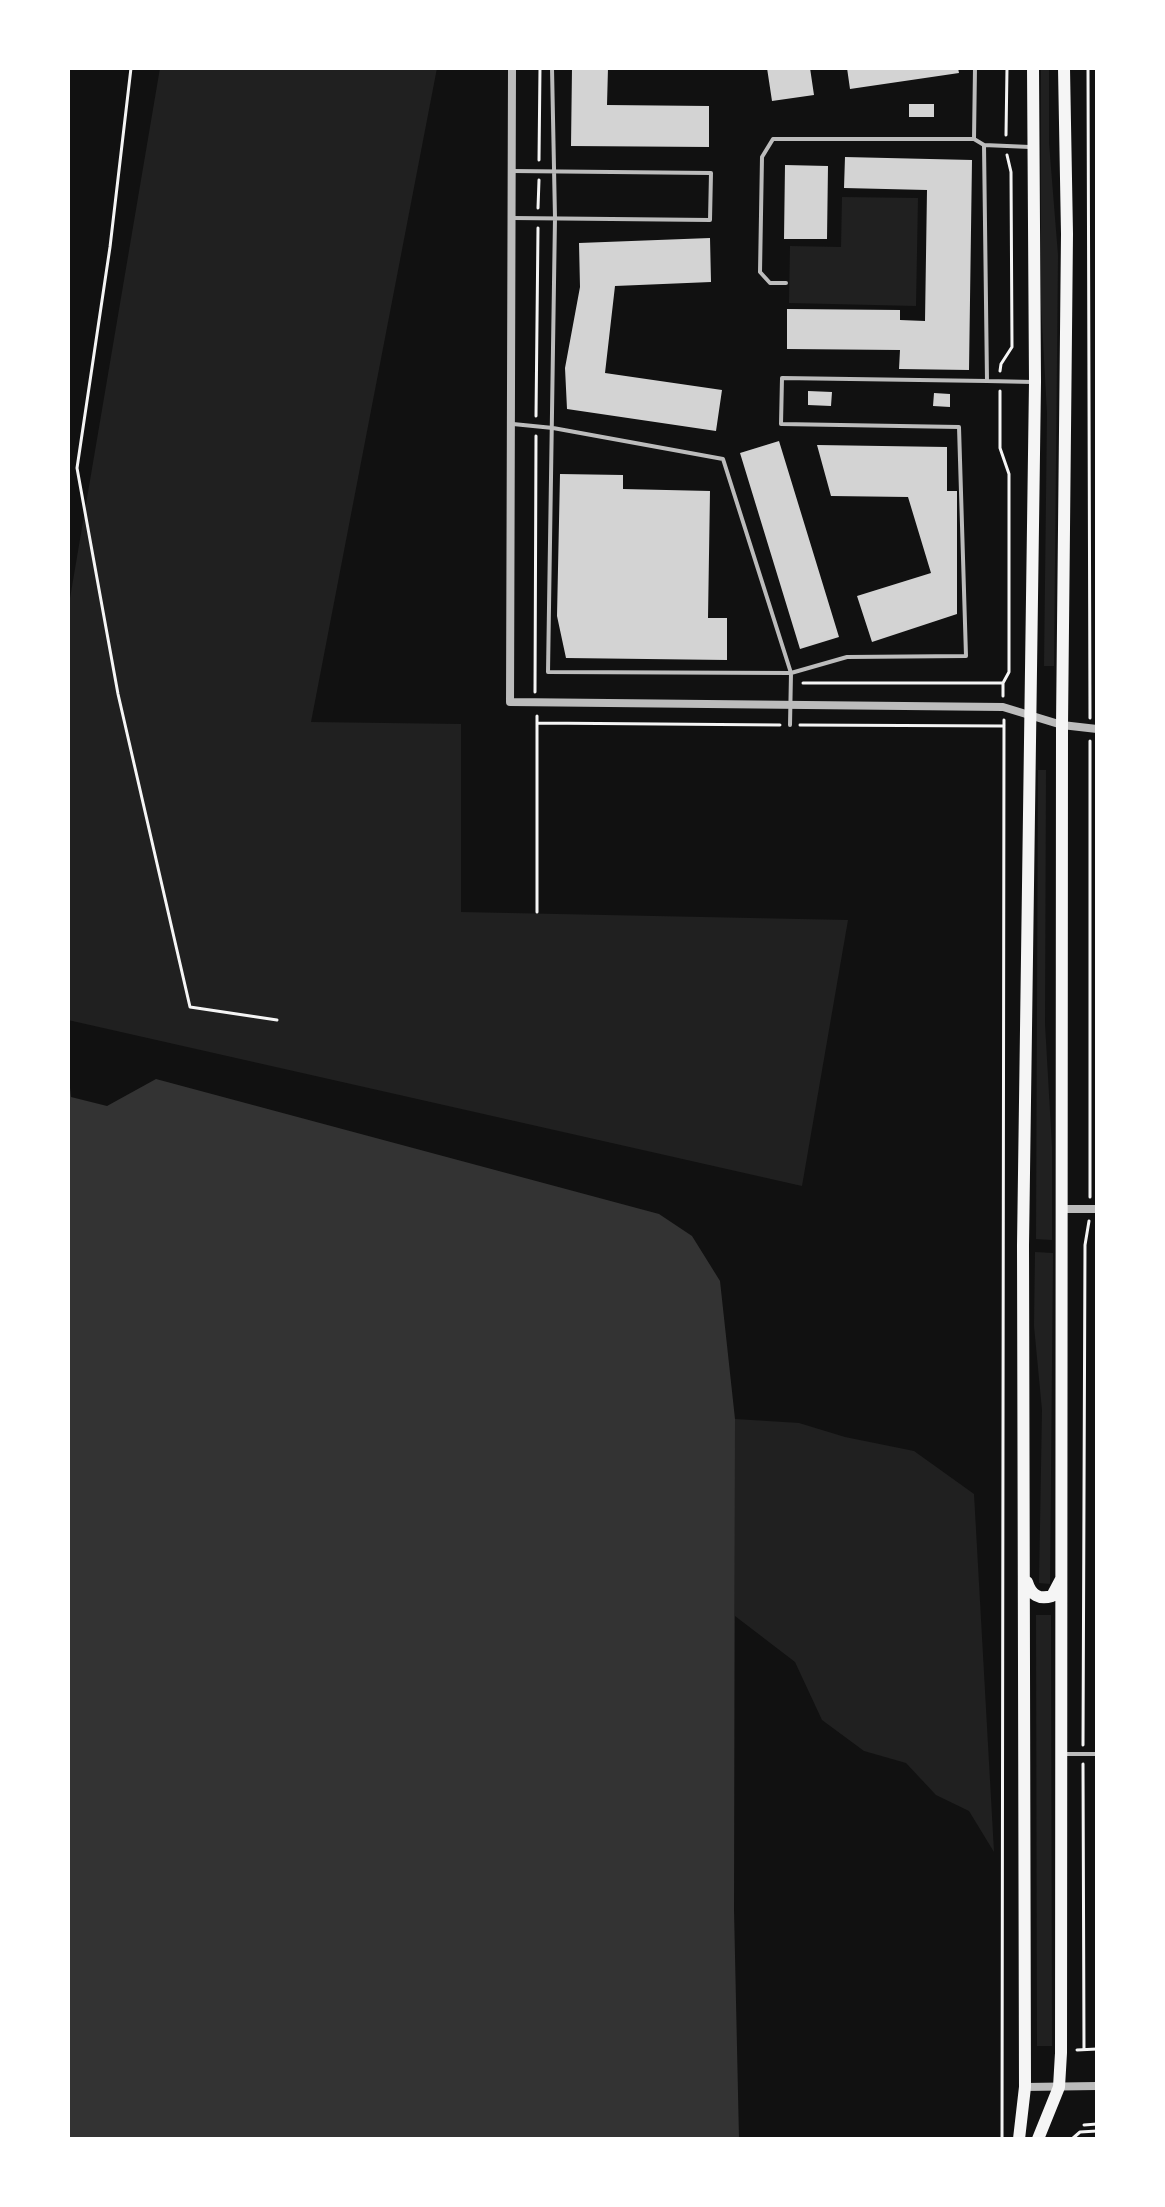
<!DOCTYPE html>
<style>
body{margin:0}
#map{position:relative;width:1165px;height:2207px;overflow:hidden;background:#111;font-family:"Fira Sans",sans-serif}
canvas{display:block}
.frame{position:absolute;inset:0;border:70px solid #fff;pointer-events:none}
</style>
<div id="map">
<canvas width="1165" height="2207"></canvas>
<div class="frame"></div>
</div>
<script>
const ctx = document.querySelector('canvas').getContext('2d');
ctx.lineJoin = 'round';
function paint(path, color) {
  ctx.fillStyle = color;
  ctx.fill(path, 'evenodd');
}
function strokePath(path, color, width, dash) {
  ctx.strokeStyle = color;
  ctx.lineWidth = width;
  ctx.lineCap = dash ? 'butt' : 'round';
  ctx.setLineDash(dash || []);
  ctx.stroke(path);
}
const green = new Path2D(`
 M160,68H437L311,722L461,724V912L848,920L802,1186L68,1020V610Z
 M1041,68H1049V143L1058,255L1054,666H1044L1047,413L1041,305Z
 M842,197L918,198L916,306L789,303L790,246L841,247Z
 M1038,770H1046L1045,1024L1052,1147V1240L1036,1239Z
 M1035,1252L1053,1253L1050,1584L1039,1583L1042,1410L1034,1326Z
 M735,1419L799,1423L845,1437L914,1451L974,1494L994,1852L969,1811L936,1795L906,1763L864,1751L822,1720L795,1662L735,1616Z
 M1036,1615H1051L1052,2046H1037Z`);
const water = new Path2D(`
 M68,1069L71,1097L107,1106L156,1079L659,1214L692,1236L720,1281L735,1419L734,1910L739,2139H68Z`);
const building = new Path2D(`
 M572,68H608L607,105L709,106V147L571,146Z
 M767,68H810L814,95L772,101Z
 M847,68H958L959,73L850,89Z
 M909,104H934V117H909Z
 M845,157L972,160L969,370L899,369L900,350L787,349V309L900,310V320L925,321L927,190L844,188Z
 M785,165L828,166L827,239H784Z
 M710,238L711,282L615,286L605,373L722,390L716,431L567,409L565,368L580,287L579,243Z
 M808,391L832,392L831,406L808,405Z
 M934,393L950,394V407L933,406Z
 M779,441L839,637L800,649L740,453Z
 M817,445L947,447V491H957V614L872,642L857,596L931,573L908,497L831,496Z
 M560,474L623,475V489L710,491L708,618H727V660L566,658L557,616Z`);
const path = new Path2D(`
 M131,68L110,247L77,468L118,694L190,1007L277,1020
 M1088,68L1090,718
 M1006,135L1007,68
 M539,160L540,68
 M538,208L539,180
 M1000,371L1001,364L1012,347L1011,172L1007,155
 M1000,391V448L1009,474V672L1003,683V696
 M536,416L538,228
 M803,683H1003
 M535,692L536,436
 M537,716V912
 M537,723L780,725
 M800,725L1004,726
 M1090,1197V741
 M1083,1745L1085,1245L1089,1221
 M1083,1764L1084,2049
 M1077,2050L1097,2049
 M1084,2125L1097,2124
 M1002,2139L1004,720
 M1072,2139L1080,2132L1097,2131`);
const service = new Path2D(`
 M984,145L1030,147
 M512,171L711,173L710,220L513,218
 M786,283H770L760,272L762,157L773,139H974L975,68
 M987,381L1033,382
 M513,424L553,428L723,459L791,673L548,672L555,218L552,68
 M790,725L791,673L847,657L966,656L959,427L781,424L782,378L987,381L984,145L974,139
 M1063,1754H1097`);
const minor = new Path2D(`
 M512,68L510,702L1003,707L1062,725L1097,729
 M1063,1209H1097
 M1025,2087L1097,2086`);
const secondary = new Path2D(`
 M1027,1582C1031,1595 1039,1600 1052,1596L1061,1579
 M1019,2139L1025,2087L1023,1245L1035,382L1033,68
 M1038,2139L1059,2087L1061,2053L1062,725L1067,234L1064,68`);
paint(green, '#202020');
paint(water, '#333');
paint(building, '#d3d3d3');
strokePath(path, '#f5f5f5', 3);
strokePath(service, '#bcbcbc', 4);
strokePath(minor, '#bcbcbc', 8);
strokePath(secondary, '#f5f5f5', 12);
</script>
